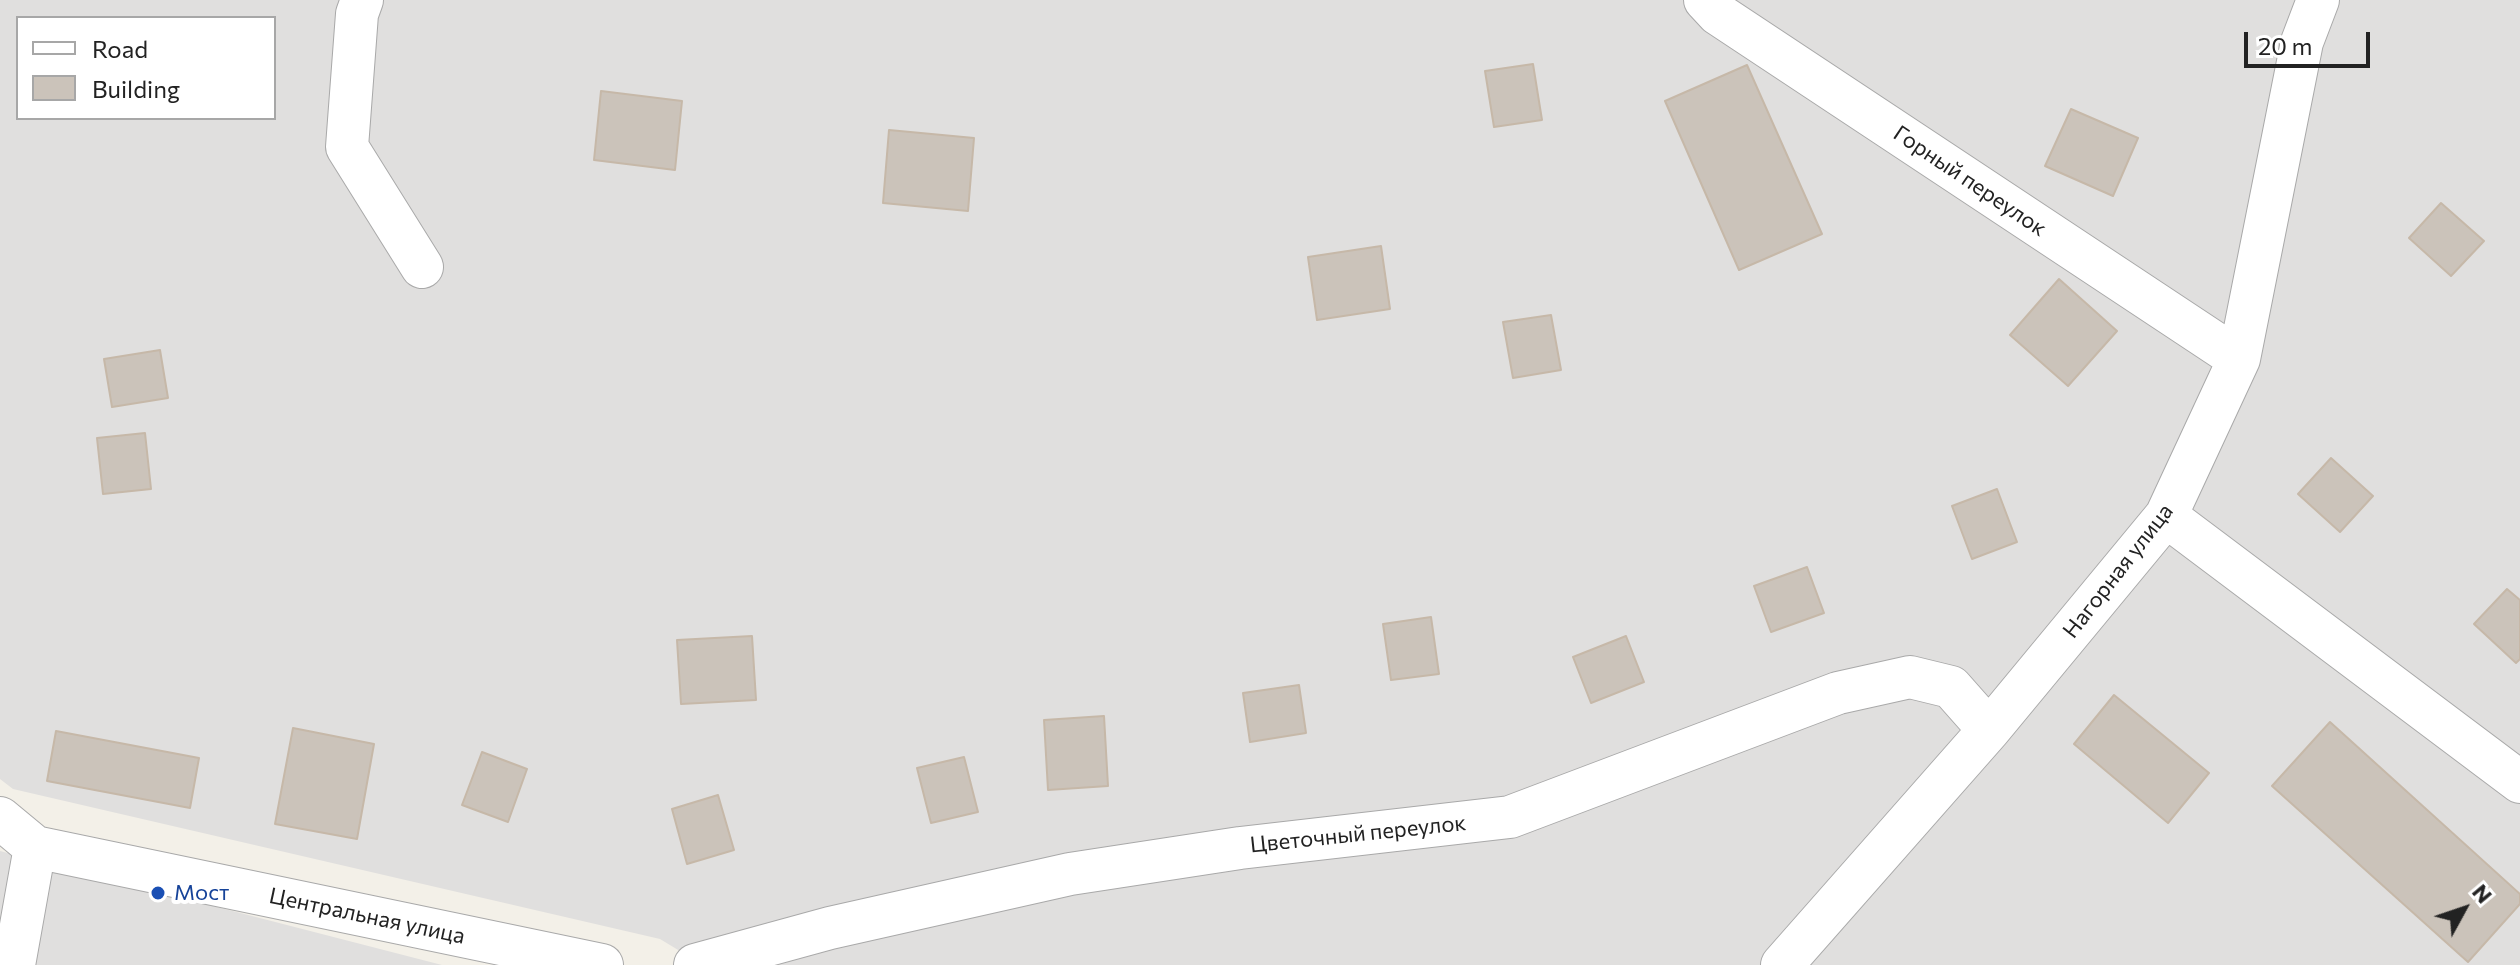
<!DOCTYPE html>
<meta charset="utf-8">
<style>
body{margin:0}
#map{position:relative;width:2520px;height:965px;overflow:hidden;background:#f3f0e8;font-family:Commissioner,sans-serif}
canvas{display:block}
.legend{position:absolute;left:16px;top:16px;width:260px;height:104px;box-sizing:border-box;background:#fff;border:2px solid #a7a7a7;margin:0;padding:10px 14px;list-style:none;font-size:24px;color:#222}
.legend li{display:flex;align-items:center;gap:16px;height:40px}
.legend b{width:40px;border:2px solid #a7a7a7}
.north{position:absolute;left:2424px;top:869px;width:80px;height:80px;-webkit-text-stroke:6px #fff;paint-order:stroke;rotate:50deg;font-size:22px;font-weight:700;line-height:32px;text-align:center;color:#222}
.north::after{content:'';display:block;margin:auto;width:28px;height:36px;background:#222;clip-path:polygon(50% 0,100% 100%,50% 72%,0 100%)}
.scale{position:absolute;left:2244px;top:32px;width:126px;height:36px;box-sizing:border-box;border:4px solid #222;border-top:0;padding-left:10px;font-size:24px;line-height:28px;white-space:nowrap;color:#222;-webkit-text-stroke:6px #fff;paint-order:stroke}
</style>
<div id="map">
<canvas width="2520" height="965"></canvas>
<ul class="legend">
<li><b style="height:10px;background:#fff"></b>Road</li>
<li><b style="height:22px;background:#cbc3ba"></b>Building</li>
</ul>
<div class="north">N</div>
<div class="scale">20 m</div>
</div>
<script>
const ctx = document.querySelector('canvas').getContext('2d');
ctx.lineJoin = 'round';
function paint(path, color) {
  ctx.fillStyle = color;
  ctx.fill(path, 'evenodd');
}
function strokePath(path, color, width, dash) {
  ctx.strokeStyle = color;
  ctx.lineWidth = width;
  ctx.lineCap = dash ? 'butt' : 'round';
  ctx.setLineDash(dash || []);
  ctx.stroke(path);
}
function label(font, color, halo, rows, align = 'center') {
  ctx.font = font + ' Commissioner,sans-serif';
  ctx.lineWidth = 8;
  ctx.setLineDash([]);
  ctx.textBaseline = 'middle';
  ctx.strokeStyle = halo;
  ctx.fillStyle = color;
  for (const [text, x, y, turn = 0] of rows) {
    ctx.save();
    ctx.translate(x, y);
    ctx.rotate((+turn || 0) * Math.PI / 180);
    ctx.textAlign = isNaN(turn) ? turn : align;
    if (halo) ctx.strokeText(text, 0, 0);
    ctx.fillText(text, 0, 0);
    ctx.restore();
  }
}
const residential = new Path2D(`
 M0,0H2520V965H703L660,939L13,789L0,779ZM18,18H274V118H18Z
 M0,851L442,965H0Z`);
const building = new Path2D(`
 M1533,64L1542,120L1494,127L1485,71Z
 M1747,65L1822,234L1739,270L1665,101Z
 M601,91L682,101L675,170L594,160Z
 M2071,109L2138,138L2113,196L2045,166Z
 M889,130L974,138L968,211L883,203Z
 M2441,203L2484,241L2451,276L2409,238Z
 M1381,246L1390,309L1317,320L1308,257Z
 M2059,279L2117,331L2068,386L2010,335Z
 M1551,315L1561,370L1513,378L1503,322Z
 M160,350L168,398L112,407L104,359Z
 M145,433L151,489L103,494L97,438Z
 M2331,458L2373,496L2340,532L2298,494Z
 M1997,489L2017,542L1972,559L1952,506Z
 M1807,567L1824,613L1771,632L1754,586Z
 M2507,589L2520,600V659L2516,663L2474,624Z
 M1431,617L1439,674L1391,680L1383,624Z
 M752,636L756,700L681,704L677,640Z
 M1626,636L1644,682L1591,703L1573,657Z
 M1299,685L1306,733L1250,742L1243,693Z
 M2114,695L2209,773L2168,823L2074,744Z
 M1104,716L1108,786L1048,790L1044,720Z
 M2330,722L2520,894V904L2468,962L2272,786Z
 M293,728L374,744L357,839L275,824Z
 M56,731L199,758L190,808L47,781Z
 M482,752L527,769L508,822L462,805Z
 M964,757L978,812L931,823L917,768Z
 M718,795L734,850L687,864L672,809Z`);
const minor = new Path2D(`
 M362,0L357,14L347,147L422,267
 M1705,0L1718,14L2239,359
 M2166,516L2520,782
 M0,818L35,847L602,965
 M14,965L35,847
 M695,965L830,928L1070,874L1240,848L1510,817L1838,693L1910,677L1951,687L1989,730
 M1782,965L1989,730L2166,516L2239,359L2302,42L2318,0`);
const markers = [
 [158,893,8,"#1a4fb4"]
];
const streetNames = [
 ["Горный переулок",1970,181,34],
 ["Нагорная улица",2118,571,-52],
 ["Цветочный переулок",1358,834,-6],
 ["Центральная улица",367,916,12]
];
const transitNames = [
 ["Мост",174,893]
];
paint(residential, '#e0dfde');
paint(building, '#cbc3ba');
strokePath(building, '#c6b8a8', 2);
strokePath(minor, '#a9a9a9', 44);
strokePath(minor, '#fff', 42);
for (const [x, y, r, color] of markers) {
  const dot = new Path2D();
  dot.arc(x, y, r, 0, 2 * Math.PI);
  ctx.fillStyle = color;
  ctx.fill(dot);
  strokePath(dot, '#fff', 3);
}
label('22px', '#222', '#fff', streetNames);
label('22px', '#164399', '#fff', transitNames, 'left');
</script>
